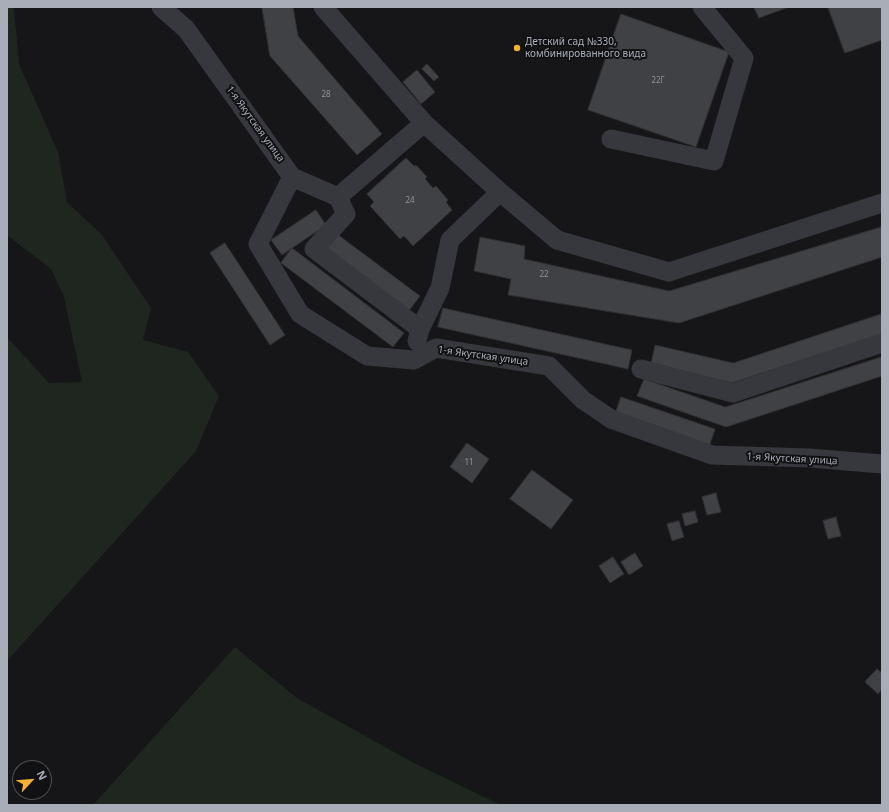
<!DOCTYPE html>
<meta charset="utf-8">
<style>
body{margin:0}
#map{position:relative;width:889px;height:812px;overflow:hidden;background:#161618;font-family:"Noto Sans",sans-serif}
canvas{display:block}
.frame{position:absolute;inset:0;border:8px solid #a8adb8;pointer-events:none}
.north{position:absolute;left:12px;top:760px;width:40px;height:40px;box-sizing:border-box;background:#111113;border:1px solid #4d4f55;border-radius:50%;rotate:64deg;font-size:11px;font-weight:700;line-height:16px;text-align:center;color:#a8adb8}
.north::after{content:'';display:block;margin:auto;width:14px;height:18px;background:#f2b134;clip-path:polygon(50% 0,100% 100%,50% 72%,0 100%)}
</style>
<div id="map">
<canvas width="889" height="812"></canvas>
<div class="frame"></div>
<div class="north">N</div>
</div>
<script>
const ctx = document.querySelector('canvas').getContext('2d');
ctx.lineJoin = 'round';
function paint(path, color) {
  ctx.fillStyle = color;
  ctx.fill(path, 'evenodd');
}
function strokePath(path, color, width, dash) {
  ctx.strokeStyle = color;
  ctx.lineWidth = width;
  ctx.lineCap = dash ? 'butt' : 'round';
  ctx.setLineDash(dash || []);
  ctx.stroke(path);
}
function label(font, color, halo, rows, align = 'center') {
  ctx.font = font + ' "Noto Sans",sans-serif';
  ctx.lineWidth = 4;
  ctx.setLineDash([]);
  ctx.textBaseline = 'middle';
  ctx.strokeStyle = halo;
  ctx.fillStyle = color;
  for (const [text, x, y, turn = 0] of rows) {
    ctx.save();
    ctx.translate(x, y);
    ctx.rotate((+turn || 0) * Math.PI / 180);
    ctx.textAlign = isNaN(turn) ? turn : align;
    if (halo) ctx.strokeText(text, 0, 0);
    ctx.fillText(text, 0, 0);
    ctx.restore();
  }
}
const green = new Path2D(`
 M7,7H14L19,64L58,152L67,202L102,235L151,308L143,340L188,352L219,396L196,451L7,661V337L49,383L82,382L64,297L51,269L7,235Z
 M235,647L297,698L414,763L501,805H93Z`);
const building = new Path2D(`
 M262,7H293L298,36L382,134L357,155L270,56Z
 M754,7H789L759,18Z
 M828,7H882V40L845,53Z
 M621,14L729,52L696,147L588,110Z
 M427,64L439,77L434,81L422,69Z
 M417,70L435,92L421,104L403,82Z
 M406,158L414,166L416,165L427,177L425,179L433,188L436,186L448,200L446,202L452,210L413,246L404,236L400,239L370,206L374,202L367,194Z
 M316,210L326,225L282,255L271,240Z
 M882,227V257L679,323L508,295L511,279L474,271L480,237L525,246L524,259L669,291Z
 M337,234L420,296L408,312L326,250Z
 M225,243L285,335L270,345L210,253Z
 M292,248L404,333L393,347L281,263Z
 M443,308L632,350L628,369L438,327Z
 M882,314V334L732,383L651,364L655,345L733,363Z
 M882,357V376L726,427L637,396L644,379L725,407Z
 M621,397L715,429L709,447L615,415Z
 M467,443L489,459L472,483L450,467Z
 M532,470L573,500L551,529L510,499Z
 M716,493L721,512L707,515L702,497Z
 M695,511L698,522L685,526L682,514Z
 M836,517L841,536L828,539L823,521Z
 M679,521L684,537L672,541L667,524Z
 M635,553L643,566L629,575L621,562Z
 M613,557L624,574L610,583L599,566Z
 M877,669L882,673V689L878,694L865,682Z`);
const minor = new Path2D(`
 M161,7L186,29L292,177L258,244L300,314L367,356L414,360L436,348L549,366L583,400L611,419L712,455L810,458L882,464
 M323,7L424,123L500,192L557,240L669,272L882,203
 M611,139L714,161L744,58L702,7
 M292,177L338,197L424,123
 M338,197L346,214L314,249L420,329
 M417,341L420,329L440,288L450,240L500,192
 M641,369L733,393L882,343`);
const markers = [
 [517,48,4,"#f2b134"]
];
const numberNames = [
 ["22Г",658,81],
 ["28",326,95],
 ["24",410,201],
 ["22",544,275],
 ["11",469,463]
];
const poiNames = [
 ["Детский сад №330,",525,42],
 ["комбинированного вида",525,54]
];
const streetNames = [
 ["1-я Якутская улица",255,124,54],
 ["1-я Якутская улица",483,356,8],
 ["1-я Якутская улица",792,459,3]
];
paint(green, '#1e261f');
paint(building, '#404145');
strokePath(building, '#303034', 1);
strokePath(minor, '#37383d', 19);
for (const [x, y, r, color] of markers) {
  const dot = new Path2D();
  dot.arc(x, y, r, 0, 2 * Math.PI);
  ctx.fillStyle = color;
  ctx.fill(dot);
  strokePath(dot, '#111113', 1.5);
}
label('8px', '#8e929b', null, numberNames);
label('10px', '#a8adb8', '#111113', poiNames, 'left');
label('10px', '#a8adb8', '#111113', streetNames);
</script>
